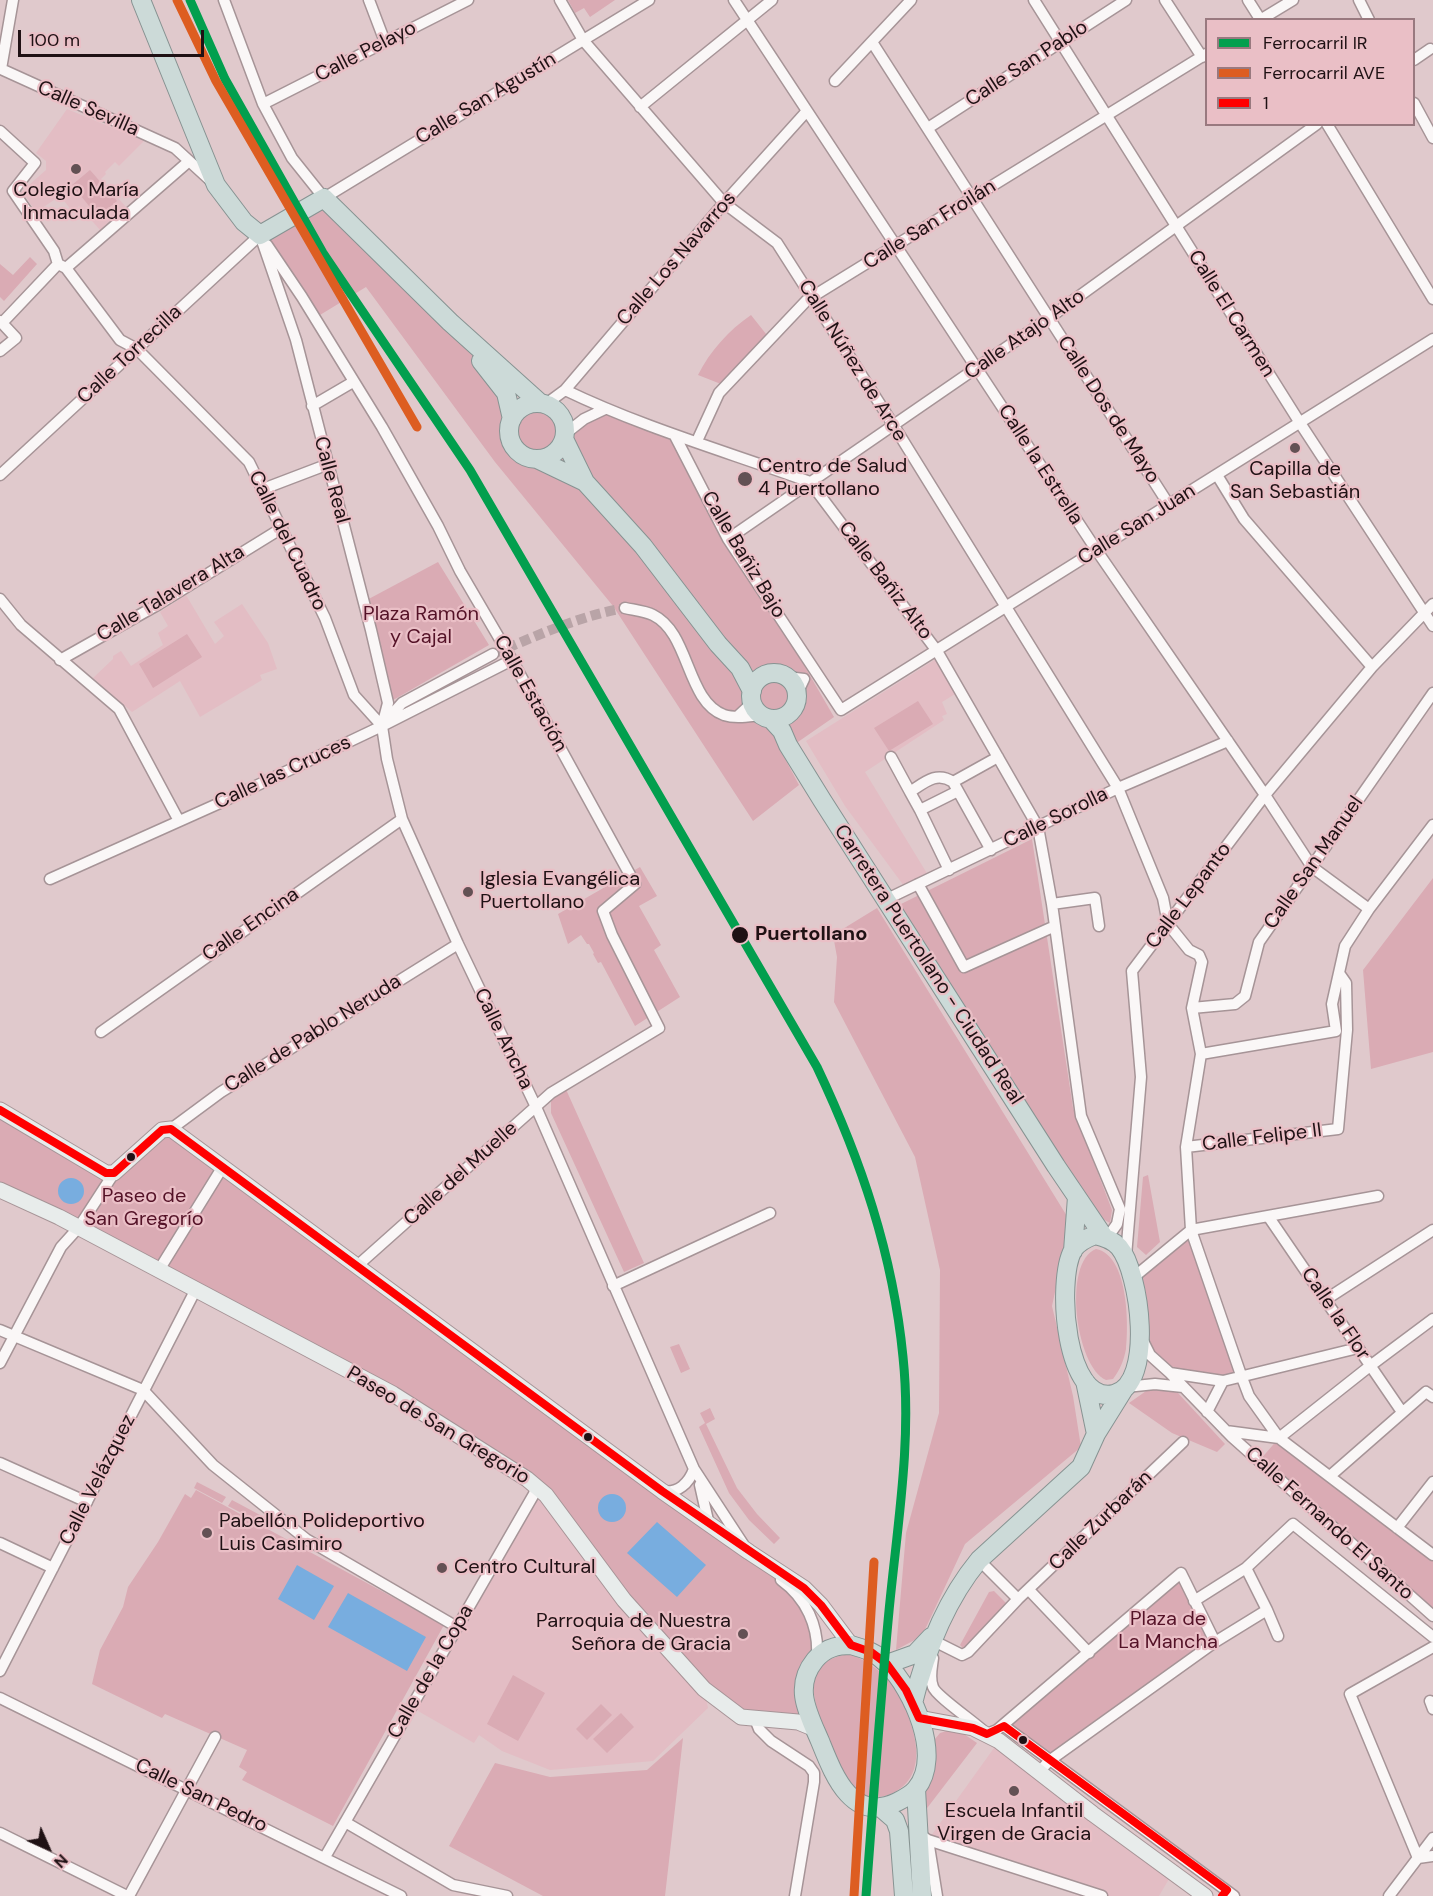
<!DOCTYPE html>
<meta charset="utf-8">
<style>
body{margin:0}
#map{position:relative;width:1433px;height:1896px;overflow:hidden;background:#e0c9cc;font-family:"DM Sans",sans-serif}
canvas{display:block}
.legend{position:absolute;left:1205px;top:18px;width:210px;height:108px;box-sizing:border-box;background:#eabfc6;border:2px solid #99797f;margin:0;padding:8px 10px;list-style:none;font-size:18px;color:#1f1114}
.legend li{display:flex;align-items:center;gap:12px;height:30px}
.legend b{width:30px;border:2px solid #99797f}
.north{position:absolute;left:18px;top:1818px;width:60px;height:60px;-webkit-text-stroke:4px #eabfc6;paint-order:stroke;rotate:135deg;font-size:16px;font-weight:700;line-height:24px;text-align:center;color:#1f1114}
.north::after{content:'';display:block;margin:auto;width:21px;height:27px;background:#1f1114;clip-path:polygon(50% 0,100% 100%,50% 72%,0 100%)}
.scale{position:absolute;left:18px;top:30px;width:186px;height:27px;box-sizing:border-box;border:3px solid #1f1114;border-top:0;padding-left:8px;font-size:18px;line-height:21px;white-space:nowrap;color:#1f1114;-webkit-text-stroke:4px #eabfc6;paint-order:stroke}
</style>
<div id="map">
<canvas width="1433" height="1896"></canvas>
<ul class="legend">
<li><b style="height:8px;background:#029f4e"></b>Ferrocarril IR</li>
<li><b style="height:8px;background:#dd5d21"></b>Ferrocarril AVE</li>
<li><b style="height:8px;background:#f00"></b>1</li>
</ul>
<div class="north">N</div>
<div class="scale">100 m</div>
</div>
<script>
const ctx = document.querySelector('canvas').getContext('2d');
ctx.lineJoin = 'round';
function paint(path, color) {
  ctx.fillStyle = color;
  ctx.fill(path, 'evenodd');
}
function strokePath(path, color, width, dash) {
  ctx.strokeStyle = color;
  ctx.lineWidth = width;
  ctx.lineCap = dash ? 'butt' : 'round';
  ctx.setLineDash(dash || []);
  ctx.stroke(path);
}
function label(font, color, halo, rows, align = 'center') {
  ctx.font = font + ' "DM Sans",sans-serif';
  ctx.lineWidth = 4.5;
  ctx.setLineDash([]);
  ctx.textBaseline = 'middle';
  ctx.strokeStyle = halo;
  ctx.fillStyle = color;
  for (const [text, x, y, turn = 0] of rows) {
    ctx.save();
    ctx.translate(x, y);
    ctx.rotate((+turn || 0) * Math.PI / 180);
    ctx.textAlign = isNaN(turn) ? turn : align;
    if (halo) ctx.strokeText(text, 0, 0);
    ctx.fillText(text, 0, 0);
    ctx.restore();
  }
}
const built = new Path2D(`
 M67,109L144,141L119,166L115,162L105,172L106,174L101,179L126,207L100,230L79,206L73,212L60,196L36,212L22,191L46,170V161L36,153Z
 M186,595L215,644L224,636L214,622L242,604L268,643L277,669L260,675L262,680L200,717L180,681L132,712L93,678L113,659V656L121,651L131,666L163,645L158,633L168,626L160,612Z
 M936,659L955,694L942,702L947,714L942,716L944,720L865,772L928,875L904,886L845,806L806,741Z
 M536,1486L704,1689L708,1708L653,1761L550,1770L502,1751L479,1735L474,1743L411,1707Z
 M999,1741L1173,1872L1159,1896H1102L928,1840Z`);
const green = new Path2D(`
 M568,0H615L590,17L584,8L575,13Z
 M90,170L117,201L98,217L72,185Z
 M324,198L450,322L506,393L513,418C524,404 547,396 560,414C563,420 564,428 565,434L605,409L675,436L734,559L801,660L834,717L782,753L799,785L753,821L613,606L495,462L366,287L315,318L260,235Z
 M30,257L37,264L4,301L0,297V264L13,275Z
 M751,315L770,339L726,386L698,375C710,351 729,330 751,315Z
 M438,562L489,645L388,703L363,602Z
 M187,634L202,657L153,688L139,664Z
 M918,701L933,724L889,751L874,728Z
 M1032,839L1073,1108L1112,1210L1110,1223L1101,1218L1077,1183L899,905Z
 M640,867L657,896L639,906L661,945L654,950L680,997L635,1026L601,962L598,963L593,954L594,953L589,944H587L581,935L568,944L558,914Z
 M1433,878V1052L1371,1069L1363,970Z
 M877,908L1070,1221L1052,1306L1073,1396L1081,1447L965,1544L922,1636L896,1650L906,1533L939,1413L940,1270L915,1157L834,1002L837,957L833,935Z
 M564,1085L644,1263L624,1272L551,1113V1093Z
 M0,1110L105,1179L162,1130L789,1586L815,1628L811,1665L815,1729L755,1719L704,1689L546,1495L404,1401L77,1224L0,1189Z
 M1148,1175L1160,1242L1146,1255L1137,1247L1143,1177Z
 M1191,1230L1241,1375L1223,1381L1170,1373L1150,1355L1134,1277Z
 M1096,1249C1128,1255 1129,1323 1126,1349C1124,1360 1120,1370 1113,1379L1106,1380C1076,1367 1062,1262 1096,1249Z
 M679,1344L690,1369L681,1373L670,1347Z
 M1149,1389H1167L1178,1393L1225,1444L1217,1452L1172,1433L1129,1403Z
 M710,1408L715,1419L706,1424L737,1488L757,1514L780,1538L774,1544L749,1520L729,1493L699,1427L705,1423L700,1413Z
 M1279,1438L1433,1555V1616L1259,1461Z
 M197,1482L226,1497L222,1503L194,1488Z
 M196,1490L444,1625L333,1826L242,1780L247,1772L239,1767L247,1750L165,1714L162,1718L92,1684L100,1650L123,1607L128,1587L158,1542L185,1494L191,1498Z
 M232,1500L260,1515L257,1521L228,1506Z
 M1181,1573L1215,1642L1049,1761L1004,1726Z
 M994,1591L1008,1605L965,1650L960,1645L989,1592Z
 M850,1654C868,1661 885,1673 896,1690C912,1718 933,1772 895,1792C886,1796 875,1800 865,1795C845,1785 839,1762 830,1743C816,1708 794,1661 850,1654Z
 M513,1675L545,1693L518,1741L487,1724Z
 M601,1704L612,1715L587,1740L576,1729Z
 M621,1713L634,1727L607,1753L593,1739Z
 M950,1730L961,1732L977,1743L921,1816L935,1739L940,1733Z
 M683,1738L665,1896H543L449,1846L495,1763L550,1777L647,1770Z`);
const water = new Path2D(`
 M58 1191a13 13 0 1 1 26 0a13 13 0 1 1-26 0Z
 M598 1508a14 14 0 1 1 28 0a14 14 0 1 1-28 0Z
 M657,1522L706,1565L677,1597L627,1553Z
 M297,1565L334,1586L314,1620L278,1599Z
 M348,1593L426,1637L407,1671L328,1627Z`);
const minorTunnel = new Path2D(`
 M493,654C536,636 579,616 625,608`);
const minor = new Path2D(`
 M224,0L263,104L292,158L324,198L649,0
 M369,0L385,42
 M560,0L583,40L724,203L777,243L894,426L1118,788L1163,898L1168,924L1189,950L1199,955L1202,962L1192,1008L1201,1054L1186,1147L1191,1230L1241,1375L1249,1396L1279,1438L1433,1555
 M734,0L1097,551L1265,795L1312,867L1369,909
 M1034,0L1300,423L1433,626
 M1165,0L1202,57
 M1248,0L1260,19V20L1293,0
 M1359,0L1369,20
 M872,42L1169,505
 M1414,60L1430,49
 M1,69L175,148L211,181
 M1,69L13,0
 M835,81L911,0
 M1414,103L1433,138
 M263,104L468,0
 M640,107L772,0
 M1327,124L1433,299
 M928,128L1126,0
 M0,131L35,163L13,191L54,251L58,264
 M260,235L296,340L371,630L388,703L382,726L387,759L402,819L458,944L536,1107L694,1469L743,1544
 M267,245L302,297L382,427L438,526L460,571L512,660L635,884L603,911L612,935L659,1028L551,1093L357,1266
 M66,268L188,162
 M0,321L2,323L58,264L66,268L120,340L137,349L249,462L325,618L354,695L382,726
 M0,351L16,338L2,323
 M565,390C644,428 728,452 810,482
 M546,404L565,390L724,203L806,112
 M312,406L353,382
 M565,434L584,419L605,409
 M675,436L728,539L841,710L1433,339
 M697,441L719,393L807,300L1206,54
 M0,475L260,235
 M1217,475L1244,519L1372,667
 M810,482L937,651L1038,827L1052,904L1081,1116L1120,1209L1117,1224L1107,1238
 M263,489L326,465
 M728,539L1049,318L1317,124
 M0,599L21,625L119,709L179,821
 M625,608C634,610 645,611 653,615C690,633 686,701 724,715C736,719 750,716 762,715
 M60,660L159,604L282,528
 M787,677L804,679
 M797,694L804,679
 M737,717L752,703
 M386,721L402,703L493,654
 M891,757L910,792
 M953,782L998,757
 M958,791L920,810L910,792C925,782 937,771 953,782L991,850
 M920,810L949,870
 M50,879L222,802L382,726L512,660
 M918,884L964,967L1055,926
 M887,899L1118,788L1228,741
 M1052,904L1095,898L1099,926
 M1192,1008L1235,1004L1245,996L1259,942L1433,693
 M101,1032L402,819
 M1201,1054L1336,1031L1332,1004L1345,946L1369,909L1433,825
 M171,1129L221,1092L458,944
 M1186,1147L1338,1129L1347,1030L1346,983L1339,973
 M1268,1216L1402,1412
 M1126,1256L1141,1077L1132,971L1265,795L1372,667L1433,604
 M159,1270L222,1168
 M1134,1277L1191,1230L1378,1196
 M613,1286L770,1213
 M1325,1300L1433,1230
 M0,1330L143,1390L213,1465L306,1539L457,1627
 M1142,1339L1150,1355L1170,1373L1232,1437L1433,1616
 M0,1363L61,1247L79,1227L114,1173
 M1170,1373L1223,1381L1358,1348
 M1126,1387L1155,1384L1183,1387
 M1207,1412L1223,1381
 M1226,1431L1279,1438
 M1279,1438L1370,1366L1433,1319
 M0,1463L87,1502
 M1330,1476L1426,1392L1433,1397
 M700,1485L709,1525
 M662,1491C678,1494 689,1483 694,1469
 M1397,1528L1433,1482
 M0,1543L53,1568
 M979,1560L1018,1599
 M1246,1568L1267,1610
 M781,1580C806,1598 819,1626 817,1657
 M1029,1590L1089,1653
 M1194,1601L1246,1568L1293,1524L1433,1637
 M1215,1642L1267,1610L1278,1636
 M938,1643L962,1655L968,1652L1018,1599L1183,1442
 M1433,1647L1350,1694L1418,1858L1433,1856
 M933,1658C932,1667 929,1678 933,1687C936,1696 976,1723 987,1734L997,1730L1181,1573L1215,1642L1049,1761L1039,1772
 M0,1671L196,1289
 M0,1698L401,1896
 M1430,1701L1433,1709
 M755,1719L759,1729L771,1741L809,1766L814,1773V1782L795,1896
 M1004,1726L1234,1896
 M345,1822L453,1885L507,1896
 M0,1833L127,1896
 M918,1833L928,1840L1102,1896
 M928,1840L937,1896
 M325,1857L534,1494L536,1486
 M129,1896L215,1737
 M1389,1896L1433,1838`);
const secondary = new Path2D(`
 M0,1110L106,1173H114L162,1130L171,1129L662,1491L749,1552L804,1588L821,1605L851,1645
 M0,1190L59,1217L393,1394L527,1479L546,1495L624,1600L704,1689L741,1717L798,1722L815,1729
 M919,1718L973,1728L999,1741L1093,1814L1205,1896`);
const trunk = new Path2D(`
 M141,0L216,185L244,222L260,235L324,198L450,322L540,403
 M481,361L506,393L512,419
 M509 431a28 28 0 1 1 56 0a28 28 0 1 1-56 0Z
 M564,439L585,482L643,546L718,644L740,668L752,691
 M537,459L585,482
 M751 696a23 23 0 1 1 46 0a23 23 0 1 1-46 0Z
 M771,719L782,731L788,745L822,800L1056,1166L1104,1237
 M1095,1235C1104,1237 1113,1240 1119,1247C1140,1272 1155,1384 1114,1394C1065,1406 1056,1281 1073,1250C1078,1242 1087,1238 1095,1235Z
 M1073,1251L1077,1197
 M1085,1381L1096,1434
 M851,1645C865,1649 877,1653 887,1664C913,1690 943,1756 916,1789C912,1794 903,1799 897,1802C851,1824 833,1773 820,1741C808,1713 793,1687 815,1660C825,1648 837,1645 851,1645Z
 M887,1664L915,1654L931,1637
 M913,1703C925,1654 946,1600 979,1560L1081,1467L1096,1434L1124,1389
 M916,1789L922,1896
 M880,1807L895,1820L899,1831L904,1896`);
const bus1 = new Path2D(`
 M0,1110L106,1173H114L162,1130L171,1129L662,1491L804,1588L821,1605L851,1645L871,1652L887,1664L906,1690L919,1718L973,1728L987,1734L1004,1726L1227,1890L1222,1896`);
const rail1 = new Path2D(`
 M190,0L225,79L323,253L470,470L817,1067C861,1160 893,1254 903,1357C912,1442 897,1527 889,1611C880,1706 873,1801 866,1896`);
const rail2 = new Path2D(`
 M177,0L216,81L417,427
 M854,1896L874,1562`);
const markers = [
 [76,169,6,"#635154"],
 [1295,448,6,"#635154"],
 [745,479,8,"#635154"],
 [468,892,6,"#635154"],
 [740,935,9,"#1f1114"],
 [131,1157,5,"#1f1114"],
 [588,1437,5,"#1f1114"],
 [207,1533,6,"#635154"],
 [442,1568,6,"#635154"],
 [743,1634,6,"#635154"],
 [1023,1740,5,"#1f1114"],
 [1014,1791,6,"#635154"]
];
const streetNames = [
 ["Calle Pelayo",366,52,-27],
 ["Calle San Pablo",1027,64,-33],
 ["Calle San Agustín",486,99,-31],
 ["Calle Sevilla",88,109,24],
 ["Calle San Froilán",930,225,-32],
 ["Calle Los Navarros",677,259,-49],
 ["Calle El Carmen",1231,314,58],
 ["Calle Atajo Alto",1025,335,-35],
 ["Calle Torrecilla",130,355,-43],
 ["Calle Núñez de Arce",852,361,58],
 ["Calle Dos de Mayo",1108,410,57],
 ["Calle la Estrella",1040,465,57],
 ["Calle Real",331,480,75],
 ["Calle San Juan",1137,525,-32],
 ["Calle del Cuadro",287,541,64],
 ["Calle Bañiz Bajo",743,555,59],
 ["Calle Bañiz Alto",885,581,53],
 ["Calle Talavera Alta",171,594,-31],
 ["Calle Estación",530,694,61],
 ["Calle las Cruces",283,773,-25],
 ["Calle Sorolla",1056,818,-26],
 ["Calle San Manuel",1314,863,-55],
 ["Calle Lepanto",1189,896,-53],
 ["Calle Encina",251,925,-35],
 ["Carretera Puertollano - Ciudad Real",928,965,57],
 ["Calle de Pablo Neruda",313,1034,-32],
 ["Calle Ancha",503,1039,64],
 ["Calle Felipe II",1262,1138,-7],
 ["Calle del Muelle",461,1174,-42],
 ["Calle la Flor",1335,1314,56],
 ["Paseo de San Gregorio",438,1426,31],
 ["Calle Velázquez",98,1480,-63],
 ["Calle Zurbarán",1101,1521,-44],
 ["Calle Fernando El Santo",1329,1524,42],
 ["Calle de la Copa",431,1672,-60],
 ["Calle San Pedro",201,1796,26]
];
const poiNames = [
 ["Colegio María",76,191,"center"],
 ["Inmaculada",76,214,"center"],
 ["Centro de Salud",758,467],
 ["4 Puertollano",758,490],
 ["Capilla de",1295,470,"center"],
 ["San Sebastián",1295,493,"center"],
 ["Iglesia Evangélica",480,880],
 ["Puertollano",480,903],
 ["Pabellón Polideportivo",219,1522],
 ["Luis Casimiro",219,1545],
 ["Centro Cultural",454,1568],
 ["Parroquia de Nuestra",731,1622,"right"],
 ["Señora de Gracia",731,1645,"right"],
 ["Escuela Infantil",1014,1812,"center"],
 ["Virgen de Gracia",1014,1835,"center"]
];
const parkNames = [
 ["Plaza Ramón",421,615],
 ["y Cajal",421,638],
 ["Paseo de",144,1197],
 ["San Gregorío",144,1220],
 ["Plaza de",1168,1620],
 ["La Mancha",1168,1643]
];
const stopNames = [
 ["Puertollano",755,935]
];
paint(built, '#e3bdc4');
paint(green, '#daabb4');
paint(water, '#78addf');
strokePath(minorTunnel, '#b9a4a7', 10, [10, 5]);
strokePath(minor, '#a69497', 13);
strokePath(secondary, '#a69497', 17);
strokePath(trunk, '#879392', 20);
strokePath(minor, '#faf7f7', 10);
strokePath(secondary, '#e8eceb', 15);
strokePath(trunk, '#ccdad8', 18);
strokePath(bus1, '#f00', 8);
strokePath(rail1, '#029f4e', 9);
strokePath(rail2, '#dd5d21', 9);
for (const [x, y, r, color] of markers) {
  const dot = new Path2D();
  dot.arc(x, y, r, 0, 2 * Math.PI);
  ctx.fillStyle = color;
  ctx.fill(dot);
  strokePath(dot, '#eabfc6', 2);
}
label('20px', '#1f1114', '#eabfc6', streetNames);
label('20px', '#1f1114', '#eabfc6', poiNames, 'left');
label('20px', '#541227', '#eabfc6', parkNames);
label('bold 20px', '#1f1114', '#eabfc6', stopNames, 'left');
</script>
